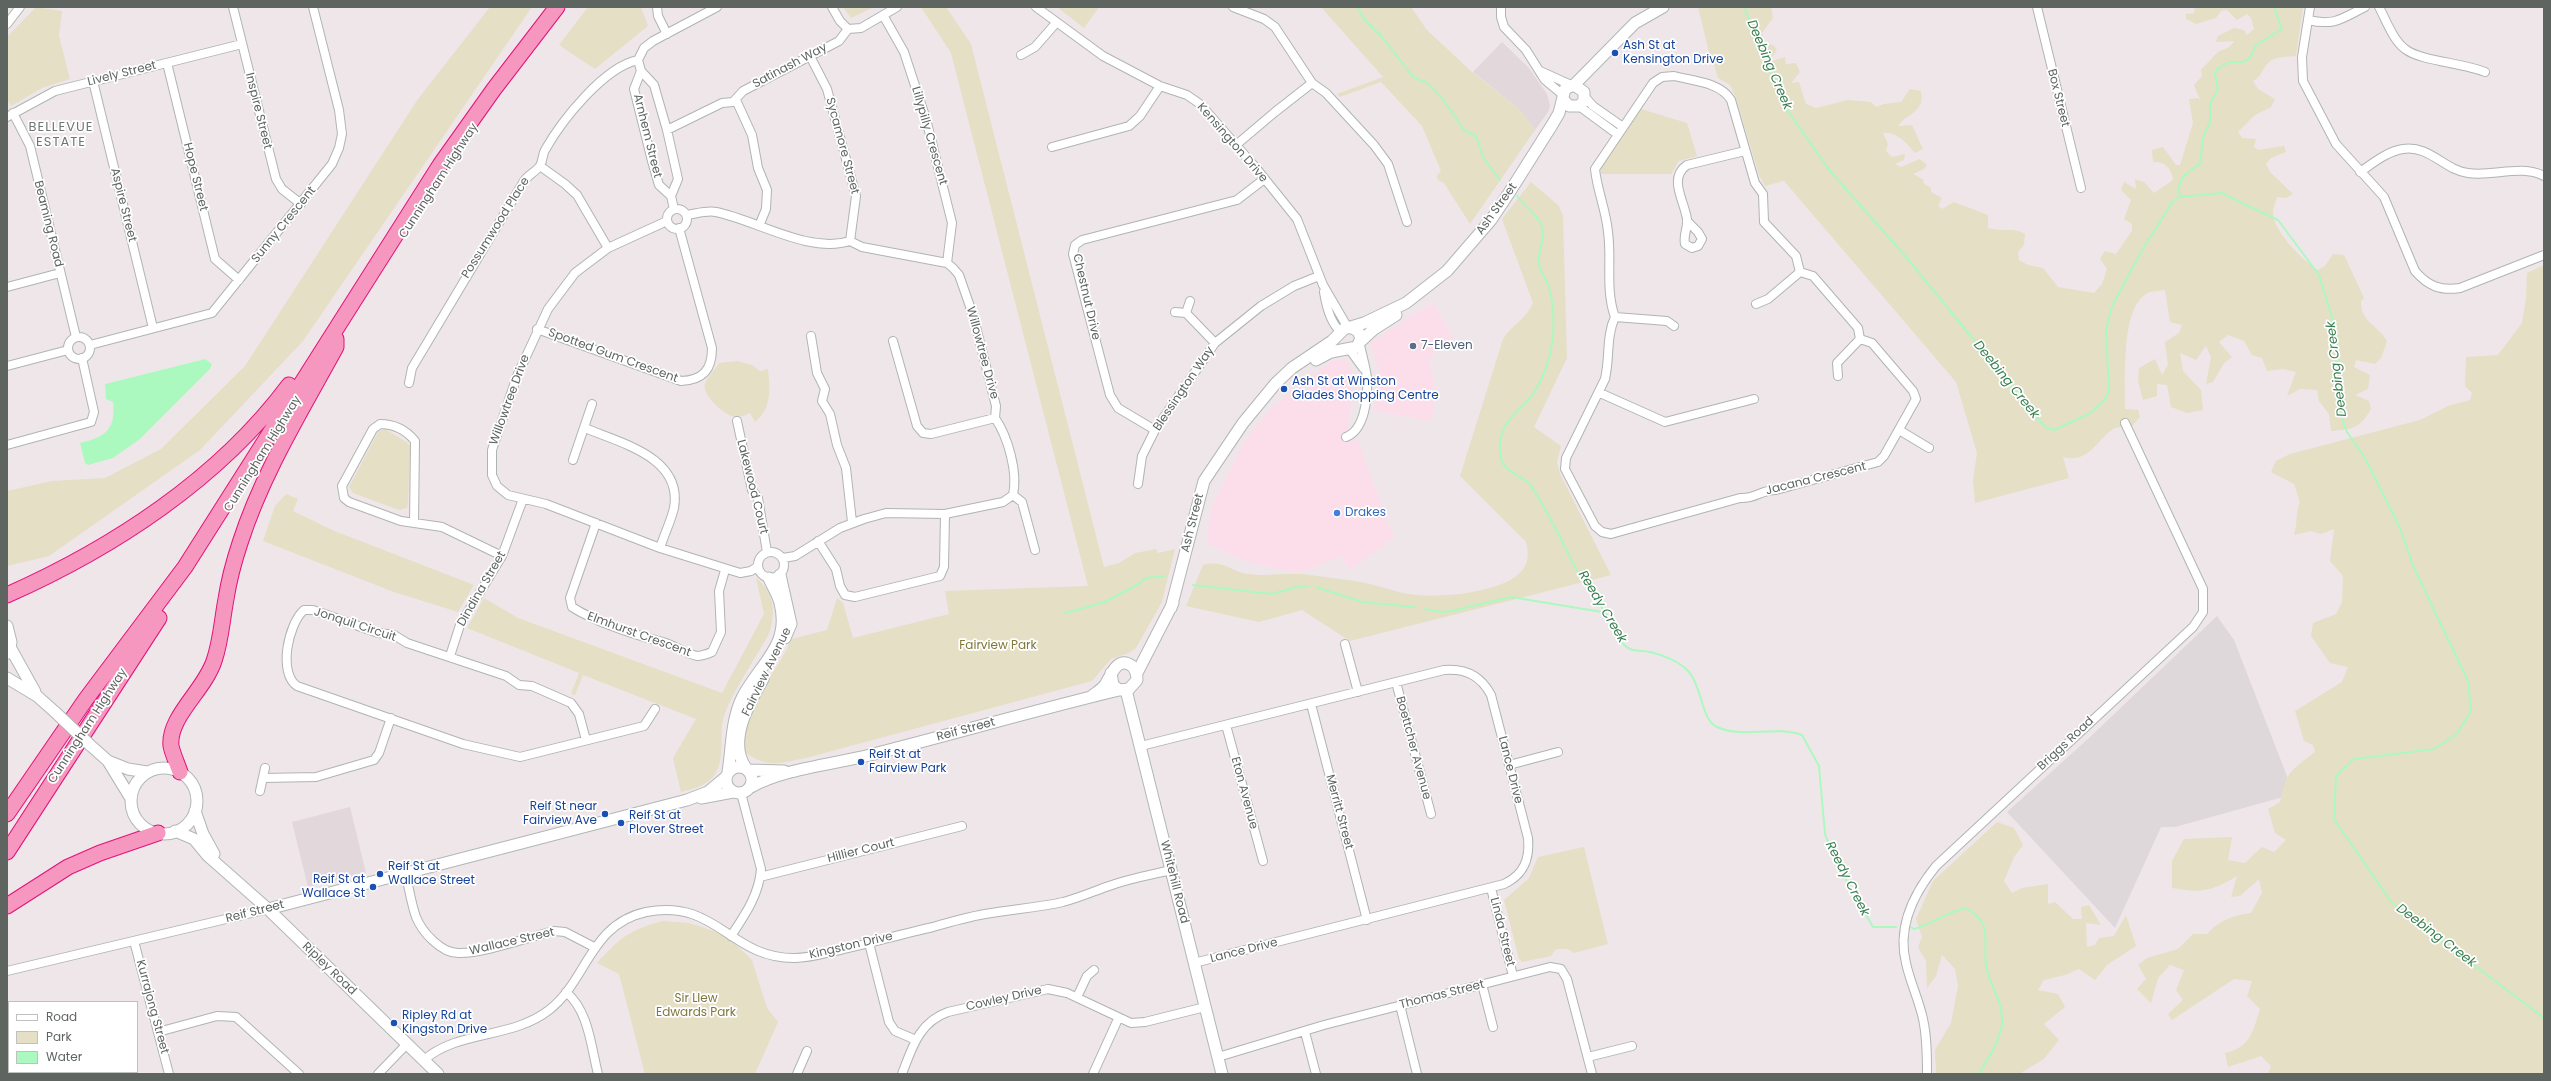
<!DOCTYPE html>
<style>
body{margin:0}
#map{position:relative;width:2551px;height:1081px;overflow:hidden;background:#efe6ea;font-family:Poppins,sans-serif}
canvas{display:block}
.frame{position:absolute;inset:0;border:8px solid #5e6561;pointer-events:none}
.legend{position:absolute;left:8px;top:1001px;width:130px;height:72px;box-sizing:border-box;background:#fff;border:1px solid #bfc1c0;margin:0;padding:5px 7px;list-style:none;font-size:12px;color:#5e6561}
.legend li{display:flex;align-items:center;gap:8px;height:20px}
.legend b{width:20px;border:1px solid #bfc1c0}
</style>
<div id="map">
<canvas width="2551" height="1081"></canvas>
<div class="frame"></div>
<ul class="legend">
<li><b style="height:5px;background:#fff"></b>Road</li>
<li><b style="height:11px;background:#e4dfc5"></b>Park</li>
<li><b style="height:11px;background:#acf9c0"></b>Water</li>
</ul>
</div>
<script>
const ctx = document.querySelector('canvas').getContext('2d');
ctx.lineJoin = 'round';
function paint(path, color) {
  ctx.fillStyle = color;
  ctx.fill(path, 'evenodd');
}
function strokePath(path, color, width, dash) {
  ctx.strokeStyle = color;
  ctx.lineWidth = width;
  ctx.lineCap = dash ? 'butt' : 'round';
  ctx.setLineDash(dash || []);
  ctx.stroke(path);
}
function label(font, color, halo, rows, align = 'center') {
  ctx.font = font + ' Poppins,sans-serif';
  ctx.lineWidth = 3.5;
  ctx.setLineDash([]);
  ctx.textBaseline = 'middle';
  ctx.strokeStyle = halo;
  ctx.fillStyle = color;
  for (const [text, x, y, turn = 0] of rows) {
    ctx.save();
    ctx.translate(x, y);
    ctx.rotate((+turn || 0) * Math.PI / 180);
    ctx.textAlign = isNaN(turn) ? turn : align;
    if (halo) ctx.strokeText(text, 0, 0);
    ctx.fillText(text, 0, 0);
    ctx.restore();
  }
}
const commercial = new Path2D(`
 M1433,302L1453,338L1429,359L1435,386L1432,421L1373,411L1380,375L1370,343Z
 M1345,359L1355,376V382L1348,424L1359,444L1394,538L1350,570L1341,556L1304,571H1289L1247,562L1210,545L1207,539L1208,524L1214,500L1245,441L1267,413L1299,384L1334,360Z`);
const industrial = new Path2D(`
 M2217,616L2234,640L2294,794L2175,827H2161L2115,928L2007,812L2090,737Z`);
const education = new Path2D(`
 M1502,42L1528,67L1547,94L1550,106L1548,112L1535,130L1519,109L1473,72Z
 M350,807L366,873L308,887L292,822Z`);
const green = new Path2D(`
 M36,7L62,11L59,36L70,79L42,88L11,106L7,99V37Z
 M490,7H532L303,341L200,450L49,556L7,566V491L52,481L105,478L161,449L245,366L418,99Z
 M588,7H641L648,26L595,69L559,45Z
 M843,7H874L851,18Z
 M921,7H946L971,44L1104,567L1119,563L1135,553L1156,549L1158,553L1175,549L1162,602L1136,648L1129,653L1111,659L1092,681L806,758C780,763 766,769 744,751C744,744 743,736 744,729C751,696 779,670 791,639L827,630L837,598L843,603L853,638L949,614L945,591L1088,586L951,53Z
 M1057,7H1099L1084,28Z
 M1321,7H1411L1427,30L1472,72L1519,109L1535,130L1470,224L1444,183L1438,180L1437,176L1441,171L1422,126L1381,82L1340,97L1337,94L1383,77Z
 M1698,7H1771L1773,18L1762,33L1766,44L1773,45L1777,50L1769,62L1785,57L1786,64L1796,63L1800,72L1791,83L1799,82L1806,104L1816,108L1848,100L1871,102L1876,107L1884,104L1901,102L1910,89L1921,91C1925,113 1909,111 1898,126L1912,125L1923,149L1915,153C1908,144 1896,131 1883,133L1888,144L1886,151L1892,157L1905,154L1904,160L1895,164L1901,167L1920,159L1927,165L1924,169L1913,174L1924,180L1923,183L1931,188V192L1942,198L1938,206L1942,209L1954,202L1988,215V228C2000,232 2015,227 2025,234L2024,245L2018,252L2019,260L2028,265L2043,268L2058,287L2094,293L2102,284L2107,269L2100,259L2105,251L2116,254L2132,231V224L2124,219L2131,200L2121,190L2124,182L2136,189L2135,179L2144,182L2154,193L2173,180C2172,169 2165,161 2153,162L2152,150L2163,147L2176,165H2180L2193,123L2189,99L2198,98L2201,102L2194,85L2202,76L2201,69C2208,64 2212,57 2218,52C2225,48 2230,49 2234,41L2216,42L2218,36L2234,28L2244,30L2247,35L2254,29L2251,18L2247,14L2237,20L2227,10L2221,11L2216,18L2196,24L2186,19V14L2194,13L2195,7H2303L2296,56C2287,57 2276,56 2269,62C2262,68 2262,77 2253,81L2258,89L2275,99L2271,107L2255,115L2238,132L2242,138L2256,139L2254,147L2258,150L2284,146L2286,152L2271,158L2266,164L2270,172L2293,194L2286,198L2277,197C2276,202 2273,207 2273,212C2272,230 2303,261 2318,270L2325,266L2333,254L2344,255L2364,298L2361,301C2360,322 2378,325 2387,341L2381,358L2375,364L2356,360L2354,367L2370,375L2368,389L2355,395L2369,401L2371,409C2360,429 2352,429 2331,431L2329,414L2319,401L2317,390L2300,389L2287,396L2296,372L2283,369L2267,371L2262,358L2252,355L2244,341L2228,335L2219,342L2232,357L2224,363L2213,382L2206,384L2211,357L2206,346L2196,360L2180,353L2183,371L2201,390L2203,410L2187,413L2171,407L2167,385L2157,384V396L2143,400L2138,381L2139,368L2155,359L2162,375L2168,365L2165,342L2179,333L2182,325L2170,322L2165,290C2160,291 2154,291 2150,292C2119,304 2126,382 2125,409L2138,410L2140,417L2132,426C2127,427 2118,426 2113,429C2097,440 2088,464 2063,457L2069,478L1975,503L1973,480L1977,453L1956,382L1784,181L1765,186L1759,175L1736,98L1730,85L1718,78L1714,65L1712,64Z
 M1641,109L1687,123L1697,156L1679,161L1671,174H1601V165Z
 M1531,182L1559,206L1563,216L1567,358L1534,427L1561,446L1557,462L1560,474L1611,575L1350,641L1302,610L1259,622L1186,606L1203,565C1221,560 1227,568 1243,573C1264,578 1289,571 1310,575C1325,577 1340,579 1355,581C1376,584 1396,593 1417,595C1444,598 1512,592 1525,566C1529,558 1528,551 1526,542L1460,476L1503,339C1512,325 1527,318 1533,303L1502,219Z
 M2544,265V1074H2268L2271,1066L2261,1056L2228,1067L2225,1053C2250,1048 2253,1031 2260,1009L2247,996L2252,981L2234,979L2172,1020L2168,1014L2183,1000L2176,990L2184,970L2170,965L2158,978L2151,1003L2137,989L2146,979L2138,965L2147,958L2178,949L2193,934H2207C2220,920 2232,916 2251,913L2262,893L2259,879L2240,896L2231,897L2237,876C2211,892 2201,893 2172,888V861L2184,839L2232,837L2228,860L2245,863L2262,847L2274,852L2286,840L2275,833L2268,809L2280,802C2287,771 2290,771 2315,752L2313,745L2304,741L2295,711L2342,682L2348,667L2330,663L2311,636L2313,623L2336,614L2342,602L2343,576L2330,561L2334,529L2321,534L2311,531L2294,535C2298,523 2295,513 2300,502L2294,484L2271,472L2276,461L2290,454L2420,420L2448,406L2470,400L2472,393L2465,386L2466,357L2498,355L2522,323L2526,299L2527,273Z
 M737,361L752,365L760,371L768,369C770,388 772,409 755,422L750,413C745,415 740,418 735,417C725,416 701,394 705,384C707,377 715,370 719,363Z
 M385,429L408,443L410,447L408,502L407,508L399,510L353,493L349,487L378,432Z
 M286,494L298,499L293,511L332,530L474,585L458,612L394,592L263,541L275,506Z
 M756,578C775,593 776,612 769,634C757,656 728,698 723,720C719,738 726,761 713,777C705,786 693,789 681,792L673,758L696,719L583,675L575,695L571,694L579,673L467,628L484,598L518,618L722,693L764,614Z
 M1997,822L2014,828L2023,845L2014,857L2004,881L2012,893L2022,888L2048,884V904L2055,902L2073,919H2082L2081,907L2089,905L2101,925L2086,923L2087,947L2095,945L2099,938L2114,936L2126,915L2136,946L2107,965L2095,980L2079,969L2065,975L2044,980L2038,990L2058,994L2065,1007L2044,1024L2059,1040L2044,1059L2019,1074H1936L1935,1050L1951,1023L1958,986L1955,969L1942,955L1936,976L1927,988L1926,961L1918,947L1922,937L1916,919L1933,881Z
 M1584,847L1608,944L1574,953C1568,948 1562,948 1555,950L1551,956L1522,962L1519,959L1504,900L1529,878L1538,857Z
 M663,921L689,923L714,931L731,940L752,960L767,1008L778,1022L755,1074H645L619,974L597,963C621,937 629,930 663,921Z`);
const water = new Path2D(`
 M205,359L212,364L210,369L140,439L113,458L88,465L85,463L80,443C105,437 116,430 113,402L106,399L105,384Z`);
const stream = new Path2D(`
 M1358,7L1363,18L1383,38L1413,77L1427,83L1442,98L1464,130L1476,136L1483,157L1500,180
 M1744,7L1785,107L1830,171L1907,258L2044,426L2054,430L2089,414L2103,402L2109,391L2106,330L2112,306L2141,252L2173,201L2180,197L2221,193L2278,220L2319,275L2335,327L2339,360L2342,418L2347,432L2365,458L2400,528L2414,568L2468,681L2471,711L2457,734L2434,749L2354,759L2336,776L2334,819L2392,903L2544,1018
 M1517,196C1524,205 1536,214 1541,224C1547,239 1537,249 1539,264C1539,272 1547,279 1549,287C1558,322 1554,360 1535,391C1524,409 1502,419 1500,442C1498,473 1512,469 1530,484C1533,487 1535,493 1538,497C1553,521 1564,547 1578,572C1589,590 1602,607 1613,624C1616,631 1618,639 1623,644C1632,653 1639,650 1650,652C1664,655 1680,662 1689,672C1702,686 1701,720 1717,727C1744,739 1775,725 1802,735L1819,766L1825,834L1837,864L1873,927H1896
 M2180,196C2174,180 2189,171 2200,164L2203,137L2210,122V104L2218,89L2215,74L2217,69L2229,62H2244L2250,58L2256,45L2282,29L2274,7
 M1193,585L1272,594L1301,586L1308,587
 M1316,587L1362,602L1415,607
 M1425,609L1441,612L1451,611L1511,597L1602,612
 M1065,613L1105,602L1137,585L1146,578L1165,576
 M1911,927L1914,929C1932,924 1947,912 1966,908C1973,912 1979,916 1983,924C1988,934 1984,953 1986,966C1990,987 2004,1002 2002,1024C1999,1043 1988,1058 1979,1074`);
const street = new Path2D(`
 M233,7L276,179L282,189L301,204
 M657,7L658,16L667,34
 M832,7L840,21L848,29L861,28L897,7
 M1036,7L1103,56L1160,86L1187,95L1200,104L1256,168L1297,219L1323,285L1348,328
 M1233,7L1264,19L1275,27L1312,83L1326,93L1374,145L1388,164L1407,222
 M1501,7V17L1504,27L1526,50L1545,80L1563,95
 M2037,7L2081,188
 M2310,7L2302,57L2303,81L2336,144L2384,197L2415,271C2428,286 2440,291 2460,288L2544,255
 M2379,7C2386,20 2393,40 2405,49C2420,61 2464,63 2485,72
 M883,15L904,52L926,119L952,223L947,263
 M2308,20C2335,26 2341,19 2365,7
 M7,24L20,7
 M1021,55L1035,47L1056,23
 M810,56L827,89L856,196L850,241
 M167,63L215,259L239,280
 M641,71L634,89L652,161L659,185L671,196
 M1540,71L1571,85
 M1674,76C1693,81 1720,82 1731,100L1755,183L1763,194L1764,222L1796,256L1800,272L1813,276L1858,328L1860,339L1872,343L1913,391L1916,399L1884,456L1878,462L1776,490C1760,490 1756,499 1740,498L1611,534L1602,532L1595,526L1565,469L1566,458L1605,379C1610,358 1606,336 1615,317C1605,290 1612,260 1608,232C1606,210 1597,190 1595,169L1653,83L1662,77Z
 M93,81L153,328
 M1585,97L1593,106L1623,127
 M736,100L752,135L758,168L767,190L766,209L759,226
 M1579,106L1617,134
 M13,113L30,146L76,337
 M7,117L55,91L242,44
 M667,130L722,103L733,102L743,91L839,41L848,29
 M1236,145L1275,112L1312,83
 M1052,147L1129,126L1140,116L1160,86
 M540,166L565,184L577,195L608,248
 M2360,172C2373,163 2388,151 2403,149C2430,145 2444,170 2468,173C2493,177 2521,164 2544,176
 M674,209L671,196L678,179L667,130L654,85L641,71L638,60L644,48L653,41L717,7
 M667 219a10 10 0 1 1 20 0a10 10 0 1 1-20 0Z
 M686,215C695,214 707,210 716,212C756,220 809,254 850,241L862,247L947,263L953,268L959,275L973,315L996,406L995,418C1008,437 1018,472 1013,495L1003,502L945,514L886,513L864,519L840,528L795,556L783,558
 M667,221L608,248L575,273L548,309L517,376L492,450V475L497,486L508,495L546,504L660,548L740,573L751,571L758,566
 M1687,221L1698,232L1702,239L1698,246L1692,248L1685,244C1683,235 1688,228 1687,219C1684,200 1668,178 1687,165L1745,151
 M7,287L60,273
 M1324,292C1326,305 1330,323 1341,332
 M1756,304L1768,299L1800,272
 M1175,312L1186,313L1190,301
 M1186,313L1215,343
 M1615,317L1667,321L1674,326
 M537,329L681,381C703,380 712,370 712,348L679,228
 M811,336L817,373L825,389L822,401L830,414L837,445L846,468L852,522
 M68 348a11 11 0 1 1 22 0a11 11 0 1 1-22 0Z
 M893,341L917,426L923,433L931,434L995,418
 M90,345L212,313L332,164L339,148L342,134L339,110L313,7
 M1350,350L1363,368
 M7,366L68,350
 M1838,376L1837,363L1860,339
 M409,383L412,368L524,181C528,175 535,172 539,167C543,163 542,155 545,150C562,120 604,67 638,60
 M1600,393L1665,422L1754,399
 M737,421L752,490L758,498L767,552
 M585,428C620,443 683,457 674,508C671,521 664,535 660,548
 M1155,430L1118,408L1110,395L1073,254L1075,245L1082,240L1237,200L1263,180
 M1899,430L1929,448
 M1346,437C1365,430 1368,397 1367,378C1366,368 1362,355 1360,345
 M7,445L91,422L94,412L82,358
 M573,460L592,404
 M1138,484L1142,456L1155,430L1215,343L1261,306L1294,286L1319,276
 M1013,495L1022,502L1035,550
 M414,523L415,441C406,430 394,424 380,424L373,429L342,486L344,498L349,502L401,521L442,527L502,556
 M596,523L570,598L572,607C593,621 638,636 663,642C674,645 686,654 697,656C702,656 707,654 712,652L721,632L719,591L725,570
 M818,541L836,569L840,586L845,595L855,597L940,576L944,567L945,514
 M758 565a13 13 0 1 1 26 0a13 13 0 1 1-26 0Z
 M1345,644L1358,692
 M450,656L460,625L502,556L523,499
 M1396,682L1431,814
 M1311,704L1367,920
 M1226,725L1263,861
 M586,740L579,714L571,703L532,686L519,685L506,676L407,643L394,635L378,633L313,610H304C288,624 278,673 297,686L463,744L520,757L644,726L655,709
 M1141,746L1444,670C1466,668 1481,676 1491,695L1528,838C1530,859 1524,875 1504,884L1194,963
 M1509,765L1558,752
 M263,778L316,777L374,760L379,753L391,718
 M260,791L265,768
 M405,872C409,887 411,903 416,917C422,932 441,953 458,953C482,954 529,937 554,931L565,932L594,947
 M760,877L962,826
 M1491,888L1513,976
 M731,936C745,915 759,895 761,869L741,793
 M134,941L169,1074
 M869,943L889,1022L895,1031L916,1040
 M7,971L268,909
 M1482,984L1493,1027
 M566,992C589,1011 591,1047 598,1074
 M1077,997L1087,976L1094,970
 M1400,1005L1417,1074
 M158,1032L217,1016L236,1017L299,1074
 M1305,1032L1316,1074
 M7,1049H9
 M1218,1057L1324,1025L1550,967L1561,969L1567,979L1592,1074
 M1588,1057L1632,1046
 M424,1060C458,1030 512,1039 549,1010C587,981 590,924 646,912C717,898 730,959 795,958C811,958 825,953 840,950C871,943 902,934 933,927C950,922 968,917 985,914C1011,909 1037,908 1063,902C1078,898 1092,892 1106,887C1127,879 1149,875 1171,870
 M378,1074L407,1044
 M797,1074L807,1051
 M902,1074C912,1048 919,1022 948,1012L1048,989L1067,993L1131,1023L1145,1022L1205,1007
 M1093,1074L1118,1019
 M1927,1074C1927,1055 1927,1037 1923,1019C1919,1000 1910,982 1906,963C1897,927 1914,893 1936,866L2193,627L2203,612V589L2125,423`);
const secondary = new Path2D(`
 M1574,85L1635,23L1663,7
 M1361,341L1374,329L1396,315
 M1316,360L1331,352L1357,347L1361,338L1358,331L1352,328
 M780,575L791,624L785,638
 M1171,608L1204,481L1243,423L1276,383L1292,368L1332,341L1344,329L1364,323L1406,303L1447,271L1491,220L1509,193L1552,125L1559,113L1565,89L1574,85L1584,92V101L1579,106H1569L1563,99
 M7,626L11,642L9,653
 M10,647L35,692
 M1137,673L1173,603
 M7,678L37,696L55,712
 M1126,690L1222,1074
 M1093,695C1097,692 1102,689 1105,685C1111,676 1117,655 1132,666C1136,670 1137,675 1137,680L1129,689L1119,690L1113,685L1111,673
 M90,745L108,761L130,797
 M108,761L128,769L147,772
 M726 780a13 13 0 1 1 26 0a13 13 0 1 1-26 0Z
 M131 801a33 33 0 1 1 66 0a33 33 0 1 1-66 0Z
 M746,768C727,742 749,703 763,679
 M749,770L784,771
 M728,772C732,747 731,721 742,698C760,663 791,646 780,603C778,594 772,586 769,578
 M751,787C783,769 834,764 870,755C953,734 1036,710 1119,690
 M701,798L733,792
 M195,811L203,834L214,854
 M175,831L194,839L208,856L268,909L438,1074
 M268,909C408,873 548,837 687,800L708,792L726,777`);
const highway = new Path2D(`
 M7,595C113,548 219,479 289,385
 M180,772C177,763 173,755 171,746C168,717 204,691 214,661C221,641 222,620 226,599C229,580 234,561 240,543C262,474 301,411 336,347V339
 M7,814L86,699L185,567L440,165L494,89L557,7
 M7,852L159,618
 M7,906L68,867L100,853L158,833`);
const secondaryBridge = new Path2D(`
 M55,712L90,745`);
const markers = [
 [1615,53,4,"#1a4fb4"],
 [1413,346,4,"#5c6f8a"],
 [1284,389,4,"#1a4fb4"],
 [1337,513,4,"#3f7fe0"],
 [861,762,4,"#1a4fb4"],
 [605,814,4,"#1a4fb4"],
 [621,823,4,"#1a4fb4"],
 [380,874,4,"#1a4fb4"],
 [373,887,4,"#1a4fb4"],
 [394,1023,4,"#1a4fb4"]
];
const transitNames = [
 ["Ash St at",1623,46],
 ["Kensington Drive",1623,60],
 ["Ash St at Winston",1292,382],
 ["Glades Shopping Centre",1292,396],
 ["Reif St at",869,755],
 ["Fairview Park",869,769],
 ["Reif St near",597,807,"right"],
 ["Fairview Ave",597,821,"right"],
 ["Reif St at",629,816],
 ["Plover Street",629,830],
 ["Reif St at",388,867],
 ["Wallace Street",388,881],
 ["Reif St at",365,880,"right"],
 ["Wallace St",365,894,"right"],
 ["Ripley Rd at",402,1016],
 ["Kingston Drive",402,1030]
];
const streetNames = [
 ["Satinash Way",790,66,-28],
 ["Lively Street",122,74,-14],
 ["Box Street",2058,98,76],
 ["Inspire Street",258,111,76],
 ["Arnhem Street",647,136,76],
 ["Lillypilly Crescent",929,136,74],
 ["Kensington Drive",1232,143,49],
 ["Sycamore Street",842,146,75],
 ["Hope Street",195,177,76],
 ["Cunningham Highway",439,181,-57],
 ["Aspire Street",123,205,76],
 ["Ash Street",1497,209,-54],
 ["Beaming Road",48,224,76],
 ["Sunny Crescent",284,225,-51],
 ["Possumwood Place",496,228,-58],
 ["Chestnut Drive",1086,297,77],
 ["Willowtree Drive",982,353,75],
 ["Spotted Gum Crescent",613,356,20],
 ["Blessington Way",1184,389,-56],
 ["Willowtree Drive",510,400,-70],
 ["Cunningham Highway",263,454,-58],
 ["Jacana Crescent",1816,479,-14],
 ["Lakewood Court",752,487,76],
 ["Ash Street",1193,523,-76],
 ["Dindina Street",482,589,-60],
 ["Jonquil Circuit",355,625,18],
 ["Elmhurst Crescent",639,635,20],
 ["Fairview Avenue",767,672,-64],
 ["Cunningham Highway",88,726,-57],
 ["Reif Street",966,730,-15],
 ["Briggs Road",2066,744,-43],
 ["Boettcher Avenue",1413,748,75],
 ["Lance Drive",1510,770,76],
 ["Eton Avenue",1244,793,75],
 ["Merritt Street",1339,812,75],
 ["Hillier Court",861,851,-14],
 ["Whitehill Road",1174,882,76],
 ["Reif Street",255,912,-14],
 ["Linda Street",1502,932,76],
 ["Wallace Street",512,942,-13],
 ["Kingston Drive",851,946,-13],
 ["Lance Drive",1244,951,-14],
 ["Ripley Road",329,969,44],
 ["Thomas Street",1442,995,-14],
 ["Cowley Drive",1004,999,-13],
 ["Kurrajong Street",152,1007,75]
];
const serviceNames = [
 ["7-Eleven",1421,346]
];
const shopNames = [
 ["Drakes",1345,513]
];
const parkNames = [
 ["Fairview Park",998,646],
 ["Sir Llew",696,999],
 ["Edwards Park",696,1013]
];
const waterNames = [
 ["Deebing Creek",1769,65,67],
 ["Deebing Creek",2337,369,-97],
 ["Deebing Creek",2006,380,51],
 ["Reedy Creek",1602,607,59],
 ["Reedy Creek",1847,879,63],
 ["Deebing Creek",2436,936,37]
];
const neighbourhoodNames = [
 ["BELLEVUE",61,128],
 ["ESTATE",61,143]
];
paint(commercial, '#fcdeea');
paint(industrial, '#ded8da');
paint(education, '#e2d7db');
paint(green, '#e4dfc5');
paint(water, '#acf9c0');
strokePath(stream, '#acf9c0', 2);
strokePath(street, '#afb5b2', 10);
strokePath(secondary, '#b0b8b4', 13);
strokePath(highway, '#e41178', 17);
strokePath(street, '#fff', 8);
strokePath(secondary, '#fff', 11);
strokePath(highway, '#f597bf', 15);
strokePath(secondaryBridge, '#b0b8b4', 13, []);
strokePath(secondaryBridge, '#fff', 11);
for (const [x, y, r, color] of markers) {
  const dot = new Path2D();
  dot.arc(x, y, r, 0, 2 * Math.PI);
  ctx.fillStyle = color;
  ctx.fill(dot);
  strokePath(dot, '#fff', 1.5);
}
label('12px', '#164399', '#fff', transitNames, 'left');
label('12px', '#5e6561', '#fff', streetNames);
label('12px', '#4e5e75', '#fff', serviceNames, 'left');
label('12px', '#366cbe', '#fff', shopNames, 'left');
label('12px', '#7f773b', '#fff', parkNames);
label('italic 13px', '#398051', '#fff', waterNames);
ctx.letterSpacing = '1px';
label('13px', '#6f7772', '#fff', neighbourhoodNames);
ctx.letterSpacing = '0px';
</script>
